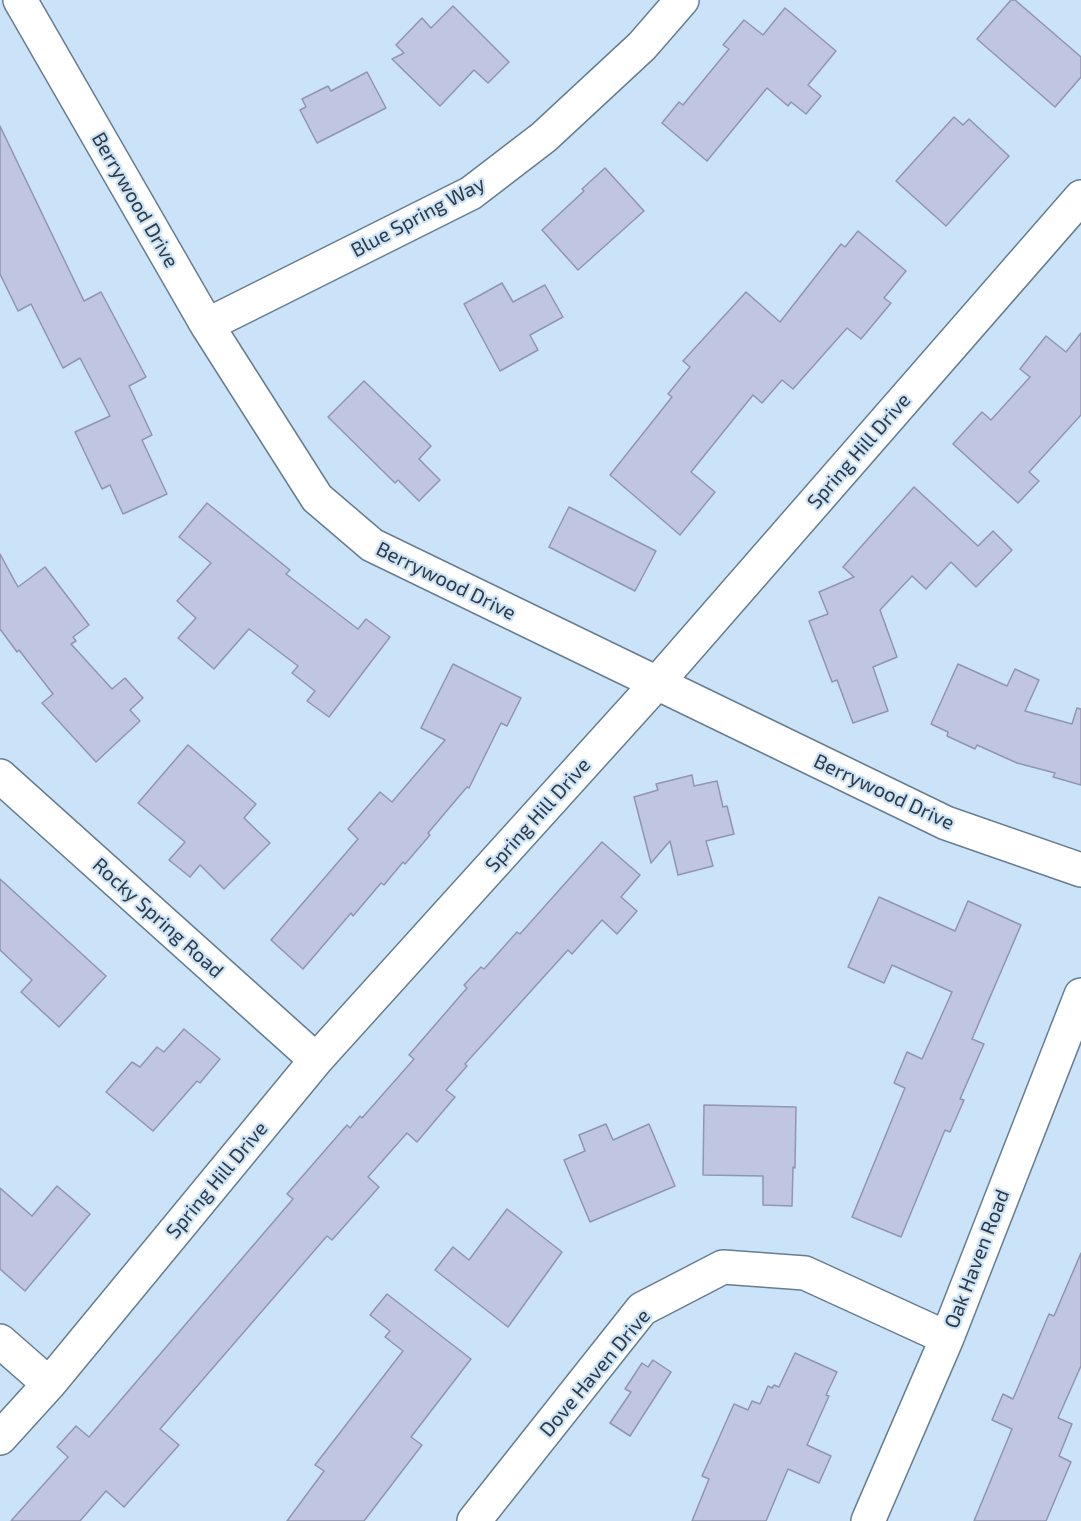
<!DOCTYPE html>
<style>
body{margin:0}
canvas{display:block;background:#cae3f8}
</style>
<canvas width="1081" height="1521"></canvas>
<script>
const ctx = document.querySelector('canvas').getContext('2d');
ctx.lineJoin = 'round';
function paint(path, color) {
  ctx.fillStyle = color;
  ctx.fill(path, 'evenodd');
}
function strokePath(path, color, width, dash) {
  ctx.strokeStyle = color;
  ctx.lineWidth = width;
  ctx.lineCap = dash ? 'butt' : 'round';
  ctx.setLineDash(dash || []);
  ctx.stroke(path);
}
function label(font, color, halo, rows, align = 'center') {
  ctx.font = font + ' "Exo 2",sans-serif';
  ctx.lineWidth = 4.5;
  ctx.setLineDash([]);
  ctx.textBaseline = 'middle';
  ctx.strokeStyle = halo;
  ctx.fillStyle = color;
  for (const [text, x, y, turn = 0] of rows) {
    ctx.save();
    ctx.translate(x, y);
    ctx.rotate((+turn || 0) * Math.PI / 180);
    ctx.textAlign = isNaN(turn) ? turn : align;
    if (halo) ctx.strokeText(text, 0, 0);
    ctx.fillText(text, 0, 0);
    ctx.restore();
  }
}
const building = new Path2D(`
 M1011,0H1015L1081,57V77L1055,107L977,39Z
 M453,6L509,62L488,83L474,70L440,106L392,59L404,53L396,45L422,18L431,28Z
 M785,8L836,51L808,85L821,96L806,114L791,102L788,106L767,88L707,161L662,123L679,102L683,105L729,49L723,45L744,20L763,35Z
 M367,72L386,108L317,143L300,110L306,107L302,99L328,86L331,91Z
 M954,117L963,125L969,119L1009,156L946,226L896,181Z
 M0,126L84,301L101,292L146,377L129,386L152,435L142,440L167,494L123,514L110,485L102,489L75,432L110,416L80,358L63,368L31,304L18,311L0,274Z
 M605,168L644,211L578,270L542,230L584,191L582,189Z
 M858,231L906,271L884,298L891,303L861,339L847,328L793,389L782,380L762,403L753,395L691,472L715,492L680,535L610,475L672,397L668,394L690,367L683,361L746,292L780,322L841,244L845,247Z
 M502,283L513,302L545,285L563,317L530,335L538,350L500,371L464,304Z
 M1081,333V415L1029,472L1039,481L1018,503L953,444L982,412L991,420L1030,377L1020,369L1046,336L1066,352Z
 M364,381L431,446L419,459L440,480L419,501L398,480L395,483L328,417Z
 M914,487L978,546L993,531L1012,550L976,587L951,562L926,589L912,576L880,610L897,657L873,667L888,711L853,723L837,680L832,682L809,621L828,614L819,592L854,577L843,567Z
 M207,503L290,570L286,574L358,629L366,619L390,637L329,717L307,701L315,691L292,673L298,666L249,629L214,669L178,638L196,618L177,601L211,563L179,537Z
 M569,507L656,551L635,591L549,547Z
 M0,554L18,587L45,567L89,625L73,637L76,641L71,644L112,689L125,678L143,698L130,710L140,721L96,762L42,703L53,694L19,650L17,652L0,629Z
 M453,664L521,698L507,726L501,723L469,788L467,787L428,833L430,835L405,864L403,862L384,885L381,883L353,916L351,913L303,969L271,940L358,839L348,829L380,792L392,802L445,740L421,728Z
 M958,664L1007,686L1015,669L1039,680L1025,711L1072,724L1077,708L1081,709V785L1053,777L1055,773L1017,763L977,745L975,749L947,736L948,732L931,724Z
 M188,745L256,804L244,818L270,843L224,889L200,865L190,877L169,860L185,842L138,803Z
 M692,775L694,786L717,781L723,807L727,806L734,834L706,841L713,866L678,875L670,841L651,863L634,797L658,790L656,784Z
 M602,842L640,875L621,897L637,911L617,934L602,920L572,954L568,950L465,1064L467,1066L446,1090L455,1097L417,1142L407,1133L368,1177L379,1187L332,1240L327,1236L160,1429L179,1445L124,1507L106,1491L80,1521H11L68,1457L57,1447L76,1426L89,1437L293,1199L287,1194L347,1125L350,1128L360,1116L362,1118L414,1059L409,1055L467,988L464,985L481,967L484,969L517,932L520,934Z
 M0,879L106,976L59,1027L21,992L32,980L0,950Z
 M879,897L955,931L968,901L1021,925L972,1039L984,1044L960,1099L964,1100L950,1132L945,1130L901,1237L852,1217L905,1088L894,1083L907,1052L922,1059L952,992L892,965L884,983L848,967Z
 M184,1029L220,1059L200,1083L197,1081L153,1131L106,1092L132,1062L140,1067L157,1047L164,1052Z
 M704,1105L796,1107L795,1168L793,1167L792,1206L763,1205V1176L703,1175Z
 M606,1124L613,1140L649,1124L675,1186L590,1222L564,1160L585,1151L579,1135Z
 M57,1186L90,1214L25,1291L0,1269V1188L32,1216Z
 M507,1209L562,1252L508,1327L435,1270L453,1247L469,1260Z
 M1081,1253V1366L1058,1418L1072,1424L1059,1456L1071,1462L1046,1521H974L1012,1429L992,1420L1003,1394L1013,1399L1049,1314L1054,1316Z
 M387,1294L471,1359L411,1437L422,1445L364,1521H287L324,1471L315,1465L403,1351L385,1337L390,1331L370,1315Z
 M795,1353L837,1372L826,1395L829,1396L807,1445L831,1456L819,1483L788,1469L766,1521H692L709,1479L702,1476L734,1404L748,1410L752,1401L760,1404L768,1386L772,1388L774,1385L779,1387Z
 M653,1360L671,1372L630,1436L610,1423L631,1392L625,1389L642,1363L648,1367Z`);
const minor = new Path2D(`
 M20,0L207,325L317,498L372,545L946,823L1081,870
 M207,325L471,193L544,137L642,46L682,0
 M0,776L316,1060
 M0,1341L49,1384
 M0,1438L49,1384L316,1060L657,683L1081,197
 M474,1521L642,1309L723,1267L805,1273L947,1338
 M868,1521L947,1338L1081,995`);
const streetNames = [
 ["Berrywood Drive",135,200,60],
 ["Blue Spring Way",418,217,-28],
 ["Spring Hill Drive",859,451,-49],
 ["Berrywood Drive",446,581,26],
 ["Berrywood Drive",884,792,25],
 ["Spring Hill Drive",538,815,-48],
 ["Rocky Spring Road",158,918,42],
 ["Spring Hill Drive",217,1180,-50],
 ["Oak Haven Road",977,1259,-69],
 ["Dove Haven Drive",595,1373,-50]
];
paint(building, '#c0c5e1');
strokePath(building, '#9195b0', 1.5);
strokePath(minor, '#677d91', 36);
strokePath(minor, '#fff', 33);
label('20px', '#303942', '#cae3f8', streetNames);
</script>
